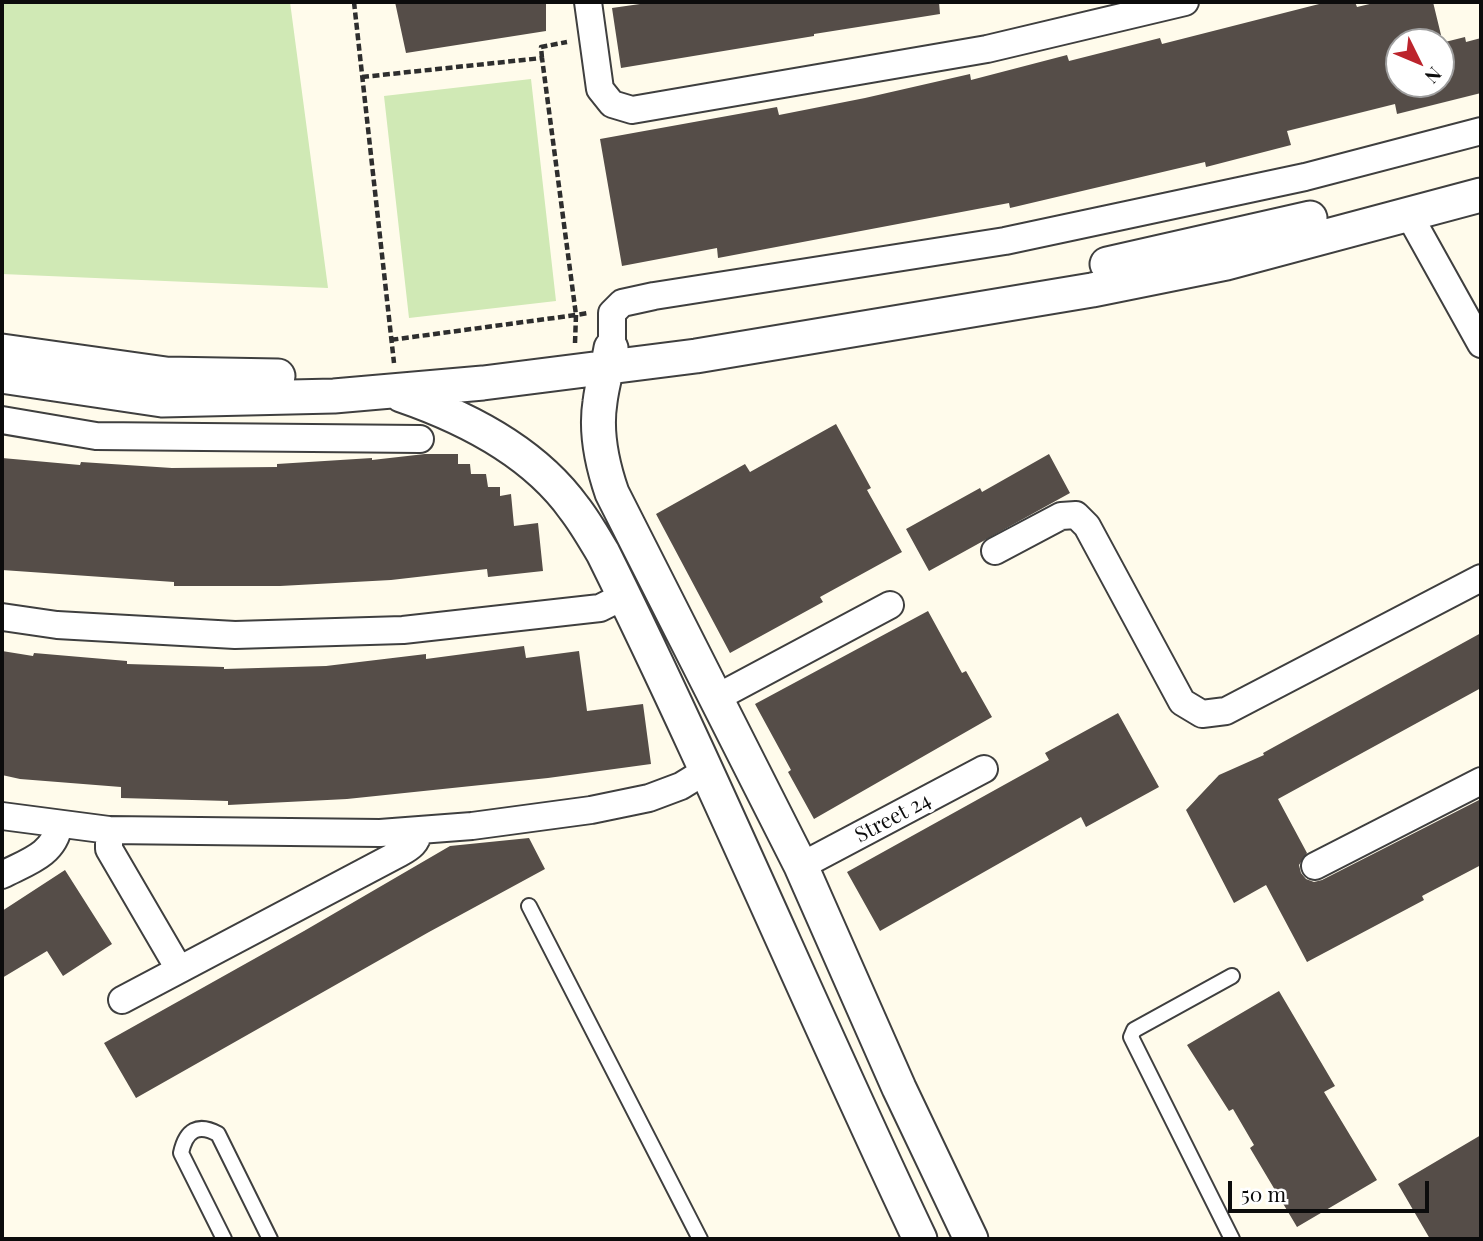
<!DOCTYPE html>
<style>
body{margin:0}
#map{position:relative;width:1483px;height:1241px;overflow:hidden;background:#fffbeb;font-family:"Playfair Display",serif}
canvas{display:block}
.frame{position:absolute;inset:0;border:4px solid #0c0c0c;pointer-events:none}
.north{position:absolute;left:1385px;top:28px;width:70px;height:70px;box-sizing:border-box;background:#fff;border:2px solid #9e9e9e;border-radius:50%;rotate:133deg;font-size:19px;font-weight:700;line-height:28px;text-align:center;color:#0c0c0c}
.north::after{content:'';display:block;margin:auto;width:24px;height:32px;background:#bc242c;clip-path:polygon(50% 0,100% 100%,50% 72%,0 100%)}
.scale{position:absolute;left:1228px;top:1181px;width:201px;height:32px;box-sizing:border-box;border:4px solid #0c0c0c;border-top:0;padding-left:9px;font-size:21px;line-height:24px;white-space:nowrap;color:#0c0c0c;-webkit-text-stroke:5px #fff;paint-order:stroke}
</style>
<div id="map">
<canvas width="1483" height="1241"></canvas>
<div class="frame"></div>
<div class="north">N</div>
<div class="scale">50 m</div>
</div>
<script>
const ctx = document.querySelector('canvas').getContext('2d');
ctx.lineJoin = 'round';
function paint(path, color) {
  ctx.fillStyle = color;
  ctx.fill(path, 'evenodd');
}
function strokePath(path, color, width, dash) {
  ctx.strokeStyle = color;
  ctx.lineWidth = width;
  ctx.lineCap = dash ? 'butt' : 'round';
  ctx.setLineDash(dash || []);
  ctx.stroke(path);
}
function label(font, color, halo, rows, align = 'center') {
  ctx.font = font + ' "Playfair Display",serif';
  ctx.lineWidth = 7;
  ctx.setLineDash([]);
  ctx.textBaseline = 'middle';
  ctx.strokeStyle = halo;
  ctx.fillStyle = color;
  for (const [text, x, y, turn = 0] of rows) {
    ctx.save();
    ctx.translate(x, y);
    ctx.rotate((+turn || 0) * Math.PI / 180);
    ctx.textAlign = isNaN(turn) ? turn : align;
    if (halo) ctx.strokeText(text, 0, 0);
    ctx.fillText(text, 0, 0);
    ctx.restore();
  }
}
const green = new Path2D(`
 M2,2H290L328,288L2,274Z
 M531,79L556,301L409,318L384,96Z`);
const building = new Path2D(`
 M395,2H546V31L406,53Z
 M654,2H939L940,14L814,34V36L621,68L612,8Z
 M1327,2H1355L1357,7L1378,2H1433L1441,35L1412,42H1399V84H1441V43L1465,37L1466,42L1481,38V93L1397,114L1395,104L1287,131L1291,145L1206,167L1205,162L1010,208L1009,203L718,258L717,248L622,266L600,139L777,107L779,115L865,98L970,74L971,80L1067,55L1069,61L1160,38L1162,44Z
 M836,424L871,488L867,490L902,552L820,597L823,602L730,653L656,514L745,464L750,472Z
 M425,454H458V464H470L471,474H486L488,487H500V496L511,494L514,526L538,523L543,571L488,577L487,569L391,580L280,586H174V582L2,570V458L80,465L81,462L172,468L277,467V464L372,458V460Z
 M1049,454L1070,493L929,571L906,529L980,488L982,492Z
 M928,611L962,673L966,671L992,717L814,819L788,772L791,770L755,704Z
 M1481,633V688L1278,799L1307,853L1299,865L1301,873L1306,879L1314,882L1322,880L1481,799V865L1422,896L1424,900L1307,962L1266,885L1234,903L1186,810L1219,775L1264,755L1263,753Z
 M524,646L526,658L579,651L587,711L643,704L651,764L548,778L347,799L228,805V801L121,798V787L20,779L2,775V651L33,656L34,653L127,661V664L224,667V669L326,666L426,654V659Z
 M1118,713L1159,787L1086,827L1081,817L880,931L847,872L1049,760L1045,753Z
 M529,838L545,869L429,932L136,1098L104,1043L304,931L450,846Z
 M65,870L112,944L63,976L47,951L2,978V911Z
 M1279,991L1335,1086L1324,1092L1377,1180L1297,1227L1250,1148L1254,1145L1233,1109L1229,1111L1187,1045Z
 M1481,1135V1239H1430L1398,1184Z`);
const path = new Path2D(`
 M354,2L394,363
 M542,58L541,47L567,42
 M362,77L542,58L576,315L390,340
 M575,343L576,315L588,313`);
const service = new Path2D(`
 M529,906L700,1239
 M224,1239L181,1153C186,1130 198,1123 218,1134L270,1239
 M1232,1239L1131,1037L1134,1030L1232,976`);
const minor = new Path2D(`
 M588,2L600,89L612,104L632,110L987,49L1185,2
 M1408,213L1481,344
 M612,346V313L622,303L654,296L1005,241L1305,177L1481,131
 M2,420L96,436L420,439
 M995,551L1061,516L1076,515L1087,526L1182,702L1202,714L1226,711L1481,578
 M2,617L57,625L235,635L403,630L600,608L624,596
 M716,698L890,605
 M2,816L109,830L380,833L472,826L591,810L649,798L681,786L707,770
 M109,830V849L179,969
 M801,866L984,769
 M1315,866L1481,781
 M2,875C27,862 54,855 59,825
 M122,1000L400,853C411,847 417,843 419,830`);
const tertiary = new Path2D(`
 M1107,264L1310,218
 M611,348C608,366 602,384 600,402C595,433 602,464 612,493L801,866L899,1088L971,1239
 M2,351L166,374L278,376
 M2,376L162,400L334,396L483,383L696,356L1092,290L1226,263L1481,195
 M401,395C465,417 533,451 574,508C585,522 594,538 603,553C715,779 812,1012 920,1239`);
const streetNames = [
 ["Street 24",893,818,-28]
];
paint(green, '#d0e9b5');
paint(building, '#554d48');
strokePath(service, '#3f3f3f', 18);
strokePath(minor, '#3f3f3f', 30);
strokePath(tertiary, '#3f3f3f', 37);
strokePath(path, '#2e2e2e', 4.5, [7, 3.5]);
strokePath(service, '#fff', 14);
strokePath(minor, '#fff', 26);
strokePath(tertiary, '#fff', 33);
label('21px', '#0c0c0c', '#fff', streetNames);
</script>
